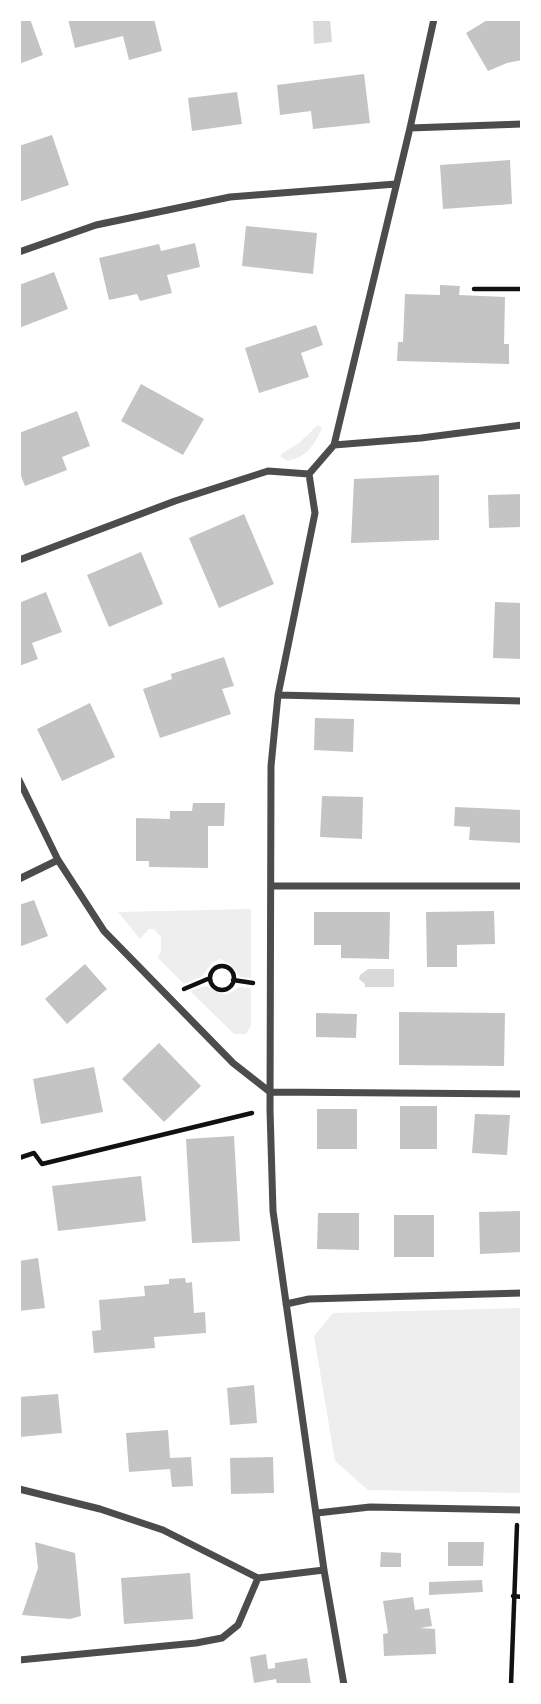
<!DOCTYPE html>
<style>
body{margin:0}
#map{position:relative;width:541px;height:1704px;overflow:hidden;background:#fff;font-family:"Fira Sans",sans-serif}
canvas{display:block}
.frame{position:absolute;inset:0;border:21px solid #fff;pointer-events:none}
</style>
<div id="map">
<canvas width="541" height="1704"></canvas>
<div class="frame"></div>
</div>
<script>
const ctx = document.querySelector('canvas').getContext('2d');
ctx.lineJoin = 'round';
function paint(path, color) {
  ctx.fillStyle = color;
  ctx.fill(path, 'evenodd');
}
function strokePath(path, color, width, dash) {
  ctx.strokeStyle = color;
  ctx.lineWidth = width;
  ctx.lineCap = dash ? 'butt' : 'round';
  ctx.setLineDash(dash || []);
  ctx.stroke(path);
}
const green = new Path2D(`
 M318,425L322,428C314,446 307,457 287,461L281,457V454L299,443Z
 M251,909V978L240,977L230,964L221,959L213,962L201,977L184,984L158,958L161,950V937L154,929H149L140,939L118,912Z
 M206,986C223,992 221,1001 239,987L251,988V1026L246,1034H234L190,991Z
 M522,1308V1493L368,1490L335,1461L314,1336L333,1313Z`);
const water = new Path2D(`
 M313,19H330L332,42L314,44Z
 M368,969H394V987H365V984L359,979L360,975Z`);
const building = new Path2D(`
 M19,19H30L43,55L19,64Z
 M68,19H154L162,51L129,60L123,36L75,48Z
 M489,19H522V60L507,63L488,71L466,33Z
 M364,74L370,123L313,129L311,111L280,115L277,85Z
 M237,92L242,124L192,131L188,98Z
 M52,135L69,185L19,202V146Z
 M510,160L512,204L443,209L440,165Z
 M246,226L317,233L313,274L242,266Z
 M195,243L200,267L167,275L172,293L140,301L137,294L109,300L99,258L159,244L161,251Z
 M54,272L68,309L19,328V285Z
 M440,285L460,286L459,295L505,297L504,344H509V364L397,361L398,342H403L405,294L440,295Z
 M316,325L323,345L301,353L309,377L259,393L245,348Z
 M141,384L204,419L183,455L121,421Z
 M77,411L90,446L62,457L67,470L25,486L19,471V433Z
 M439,475V540L351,543L354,479Z
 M522,494V527L489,528L488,495Z
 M244,514L274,584L219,608L189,538Z
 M141,552L163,604L109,627L87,575Z
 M46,592L62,632L32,643L38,659L19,666V603Z
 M495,602L522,603V659L493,658Z
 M224,657L234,686L222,689L231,714L160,738L143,689L172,679L171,674Z
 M90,703L115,757L62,781L37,729Z
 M315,718L354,719L353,752L314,750Z
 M322,796L363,797L362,839L320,837Z
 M193,803H225L224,826H208V868L149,867V861H136V818L170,819V811H192Z
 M455,807L522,810V843L469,840L470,827L454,826Z
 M34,900L48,936L19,947V905Z
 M494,911L495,944L457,945V967H427L426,912Z
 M314,912H390L389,959L341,958V945H314Z
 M85,964L107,989L67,1024L45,999Z
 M399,1012L505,1013L504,1066L399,1065Z
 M316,1013L357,1014L356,1038L316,1037Z
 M159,1043L201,1086L164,1122L122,1079Z
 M94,1067L103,1112L41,1124L33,1079Z
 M400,1106H437V1149H400Z
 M317,1109H357V1149H317Z
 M475,1114L510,1115L507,1155L472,1153Z
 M234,1136L240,1241L192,1243L186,1139Z
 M141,1176L146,1221L58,1231L52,1186Z
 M522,1211V1252L480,1254L479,1212Z
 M318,1213H359V1250L317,1249Z
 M394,1215H434V1257H394Z
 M38,1258L45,1308L19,1311V1261Z
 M185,1278L186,1283L192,1282L194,1313L205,1312L206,1333L154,1337L155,1348L94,1353L92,1331L101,1330L99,1300L145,1296L144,1286L169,1284V1279Z
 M254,1385L257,1423L230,1425L227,1388Z
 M58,1394L62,1433L20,1437L19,1397Z
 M168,1430L170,1458L191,1457L193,1486L172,1487L170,1469L129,1472L126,1433Z
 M273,1457L274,1493L231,1494L230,1458Z
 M35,1542L75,1553L81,1616L70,1619L22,1615L38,1568Z
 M448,1542H484L483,1566H448Z
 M381,1552L401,1553V1567H380Z
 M190,1573L193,1619L124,1624L121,1578Z
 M482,1580L483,1592L429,1595V1582Z
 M413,1597L415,1610L429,1608L432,1626L420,1628L435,1629L436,1654L384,1656L383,1634L388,1633L383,1601Z
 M266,1654L268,1669L275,1668V1663L307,1658L311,1685H277L276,1679L254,1683L250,1657Z`);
const path = new Path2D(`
 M474,289H522
 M210 978a12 12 0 1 1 24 0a12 12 0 1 1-24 0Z
 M233,980L253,983
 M184,989L210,978
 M19,1158L34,1153L42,1164L252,1113
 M513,1596L522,1597
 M511,1685L517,1525`);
const minor = new Path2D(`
 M410,128L522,124
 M19,252L96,225L230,197L396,184
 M334,445L421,438L522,425
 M19,560L175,501L268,471L309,474
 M278,695L522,701
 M19,780L58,860L104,931L233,1063L270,1092
 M19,879L58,860
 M272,886H522
 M270,1092L522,1094
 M286,1304L309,1299L522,1293
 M19,1489L100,1509L163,1530L258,1578L324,1570
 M317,1513L370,1507L522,1510
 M19,1660L196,1643L222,1638L238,1625L258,1578
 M344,1685L324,1570L273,1211L270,1110L271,766L278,695L315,513L309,474L334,445L410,128L434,19`);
paint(green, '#eee');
paint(water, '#d9d9d9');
paint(building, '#c4c4c4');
strokePath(path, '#111', 4.5);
strokePath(minor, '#4c4c4c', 7);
</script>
